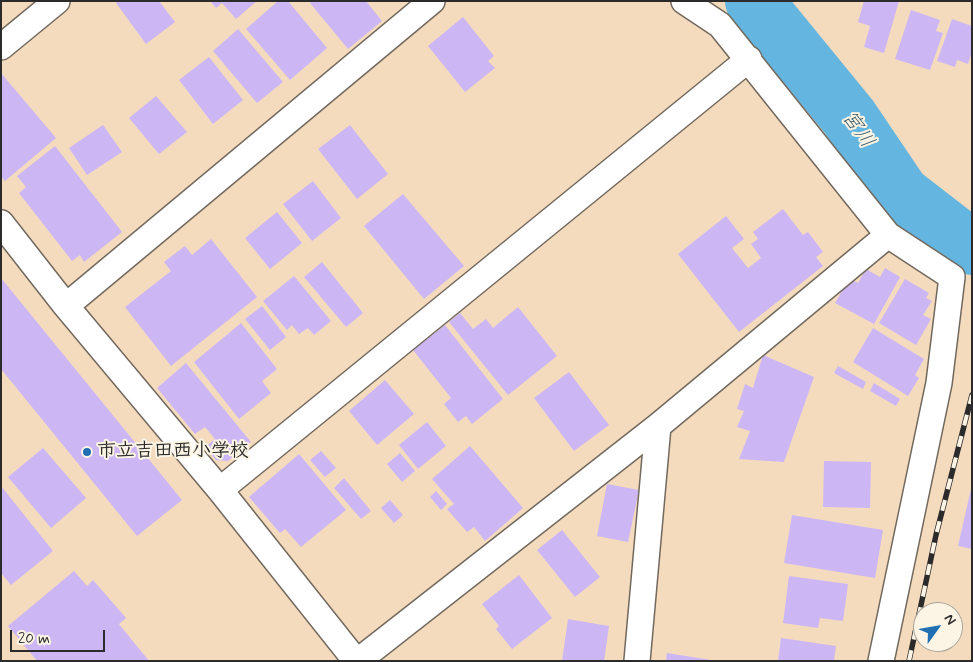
<!DOCTYPE html>
<meta charset="utf-8">
<style>
body{margin:0}
#map{position:relative;width:973px;height:662px;overflow:hidden;background:#f5dbbe;font-family:Mynerve,sans-serif}
canvas{display:block}
.frame{position:absolute;inset:0;border:2px solid #2b2b2b;pointer-events:none}
.north{position:absolute;left:913px;top:602px;width:50px;height:50px;box-sizing:border-box;background:#fcf5e5;border:1px solid #a8a49b;border-radius:50%;rotate:58deg;font-size:14px;font-weight:700;line-height:20px;text-align:center;color:#2b2b2b}
.north::after{content:'';display:block;margin:auto;width:18px;height:22px;background:#1f6fb2;clip-path:polygon(50% 0,100% 100%,50% 72%,0 100%)}
.scale{position:absolute;left:10px;top:630px;width:95px;height:22px;box-sizing:border-box;border:2px solid #2b2b2b;border-top:0;padding-left:6px;font-size:15px;line-height:18px;white-space:nowrap;color:#2b2b2b;-webkit-text-stroke:4px #fcf5e5;paint-order:stroke}
</style>
<div id="map">
<canvas width="973" height="662"></canvas>
<div class="frame"></div>
<div class="north">N</div>
<div class="scale">20 m</div>
</div>
<script>
const ctx = document.querySelector('canvas').getContext('2d');
ctx.lineJoin = 'round';
function strokePath(path, color, width, dash) {
  ctx.strokeStyle = color;
  ctx.lineWidth = width;
  ctx.lineCap = dash ? 'butt' : 'round';
  ctx.setLineDash(dash || []);
  ctx.stroke(path);
}
function paint(path, color) {
  ctx.fillStyle = color;
  ctx.fill(path, 'evenodd');
}
function label(font, color, halo, rows, align = 'center') {
  ctx.font = font + ' Mynerve,"Klee One",sans-serif';
  ctx.lineWidth = 4;
  ctx.setLineDash([]);
  ctx.textBaseline = 'middle';
  ctx.strokeStyle = halo;
  ctx.fillStyle = color;
  for (const [text, x, y, turn = 0] of rows) {
    ctx.save();
    ctx.translate(x, y);
    ctx.rotate((+turn || 0) * Math.PI / 180);
    ctx.textAlign = isNaN(turn) ? turn : align;
    if (halo) ctx.strokeText(text, 0, 0);
    ctx.fillText(text, 0, 0);
    ctx.restore();
  }
}
const river = new Path2D(`
 M754,1L849,117L901,194L963,242L972,246`);
const building = new Path2D(`
 M119,1H159L175,22L146,44L116,3Z
 M210,1H257L236,19L222,3L216,8Z
 M278,1H288L327,48L290,80L246,29Z
 M312,1H366L382,21L348,49L310,3Z
 M864,1H899L884,53L864,47L870,26L858,22Z
 M911,10L940,20L936,31L943,33L930,70L895,59Z
 M463,17L494,56L488,61L495,68L465,92L428,46Z
 M952,19L972,26V52L968,64L957,60L955,67L937,61Z
 M238,29L283,82L257,103L213,51Z
 M209,57L243,100L213,124L179,80Z
 M1,73L56,138L5,181L1,176Z
 M156,96L187,132L159,154L129,118Z
 M103,125L122,152L87,175L69,148Z
 M350,125L388,174L357,199L318,149Z
 M55,146L122,232L84,262L80,255L72,261L19,193L26,187L17,176Z
 M313,181L341,218L312,241L283,204Z
 M403,194L464,266L424,299L364,226Z
 M783,209L803,235L808,232L823,252L816,257L823,266L739,332L678,254L726,216L744,239L732,248L748,268L761,258L751,244L758,239L753,232Z
 M277,212L302,243L270,269L245,238Z
 M211,239L257,297L171,366L125,307L171,271L164,262L185,246L192,255Z
 M322,262L363,313L346,327L304,277Z
 M885,268L900,277L874,324L835,303L849,279L858,283L866,269L880,277Z
 M294,276L331,321L314,335L308,328L299,334L292,325L287,330L263,301Z
 M1,278L182,500L137,536L1,369Z
 M905,279L929,293L926,298L932,301L923,315L931,319L916,345L879,323Z
 M262,306L286,337L270,350L245,319Z
 M518,307L557,356L508,395L449,322L460,313L473,329L486,319L493,328Z
 M241,323L277,369L262,381L271,393L239,419L194,362Z
 M445,325L503,399L472,424L466,416L458,422L444,404L451,398L413,350Z
 M873,328L924,359L915,375L919,378L908,396L853,362Z
 M763,355L814,377L784,462L739,459L750,431L737,427L744,411L737,409L745,384L753,388Z
 M186,363L251,442L228,461L216,460L205,447L215,439L205,427L195,434L157,388Z
 M838,366L866,382L863,389L834,373Z
 M569,372L609,425L574,451L534,398Z
 M385,380L414,414L377,445L349,411Z
 M874,383L900,399L896,406L870,391Z
 M427,422L446,446L418,469L399,445Z
 M470,446L523,508L485,541L474,527L467,532L447,509L454,504L432,479Z
 M43,448L86,498L51,528L8,477Z
 M321,451L336,468L325,477L310,460Z
 M400,453L415,471L402,482L387,464Z
 M299,454L346,510L301,547L285,529L280,533L249,497Z
 M824,461L871,462L870,508L823,507Z
 M344,478L371,511L361,519L334,488Z
 M607,484L639,490L628,542L597,536Z
 M1,486L53,551L11,585L1,573Z
 M971,489H972V549L958,546Z
 M436,491L447,504L441,510L430,497Z
 M390,500L403,515L394,523L381,508Z
 M792,515L883,530L875,578L784,563Z
 M562,530L600,577L575,597L537,550Z
 M74,571L87,586L93,580L126,618L119,624L149,661H37L8,626Z
 M519,575L552,618L512,649L496,629L499,626L482,604Z
 M789,576L848,584L843,621L820,618L818,628L783,623Z
 M568,619L609,626L604,661H562Z
 M781,638L836,646L834,661H778Z
 M667,653L711,660V661H666Z`);
const street = new Path2D(`
 M684,1L720,25L888,235L952,277L939,383L881,661
 M1,47L57,1
 M1,223L66,306L220,490L356,661
 M66,306L432,1
 M220,490L749,59
 M358,661L658,426L888,235
 M637,661L658,426`);
const rail = new Path2D(`
 M909,661L936,535L972,395`);
const markers = [
 [87,452,5,"#1f6fb2"]
];
const poiNames = [
 ["市立吉田西小学校",97,452]
];
const waterNames = [
 ["宮川",857,130,55]
];
strokePath(river, '#64b5df', 58);
paint(building, '#ccb7f4');
strokePath(street, '#72695e', 28);
strokePath(street, '#fff', 25);
strokePath(rail, '#2b2b2b', 5.5);
strokePath(rail, '#fcf5e5', 4, [11]);
for (const [x, y, r, color] of markers) {
  const dot = new Path2D();
  dot.arc(x, y, r, 0, 2 * Math.PI);
  ctx.fillStyle = color;
  ctx.fill(dot);
  strokePath(dot, '#fcf5e5', 2);
}
label('bold 19px', '#2b2b2b', '#fcf5e5', poiNames, 'left');
label('italic 20px', '#3f5b6a', '#fcf5e5', waterNames);
</script>
